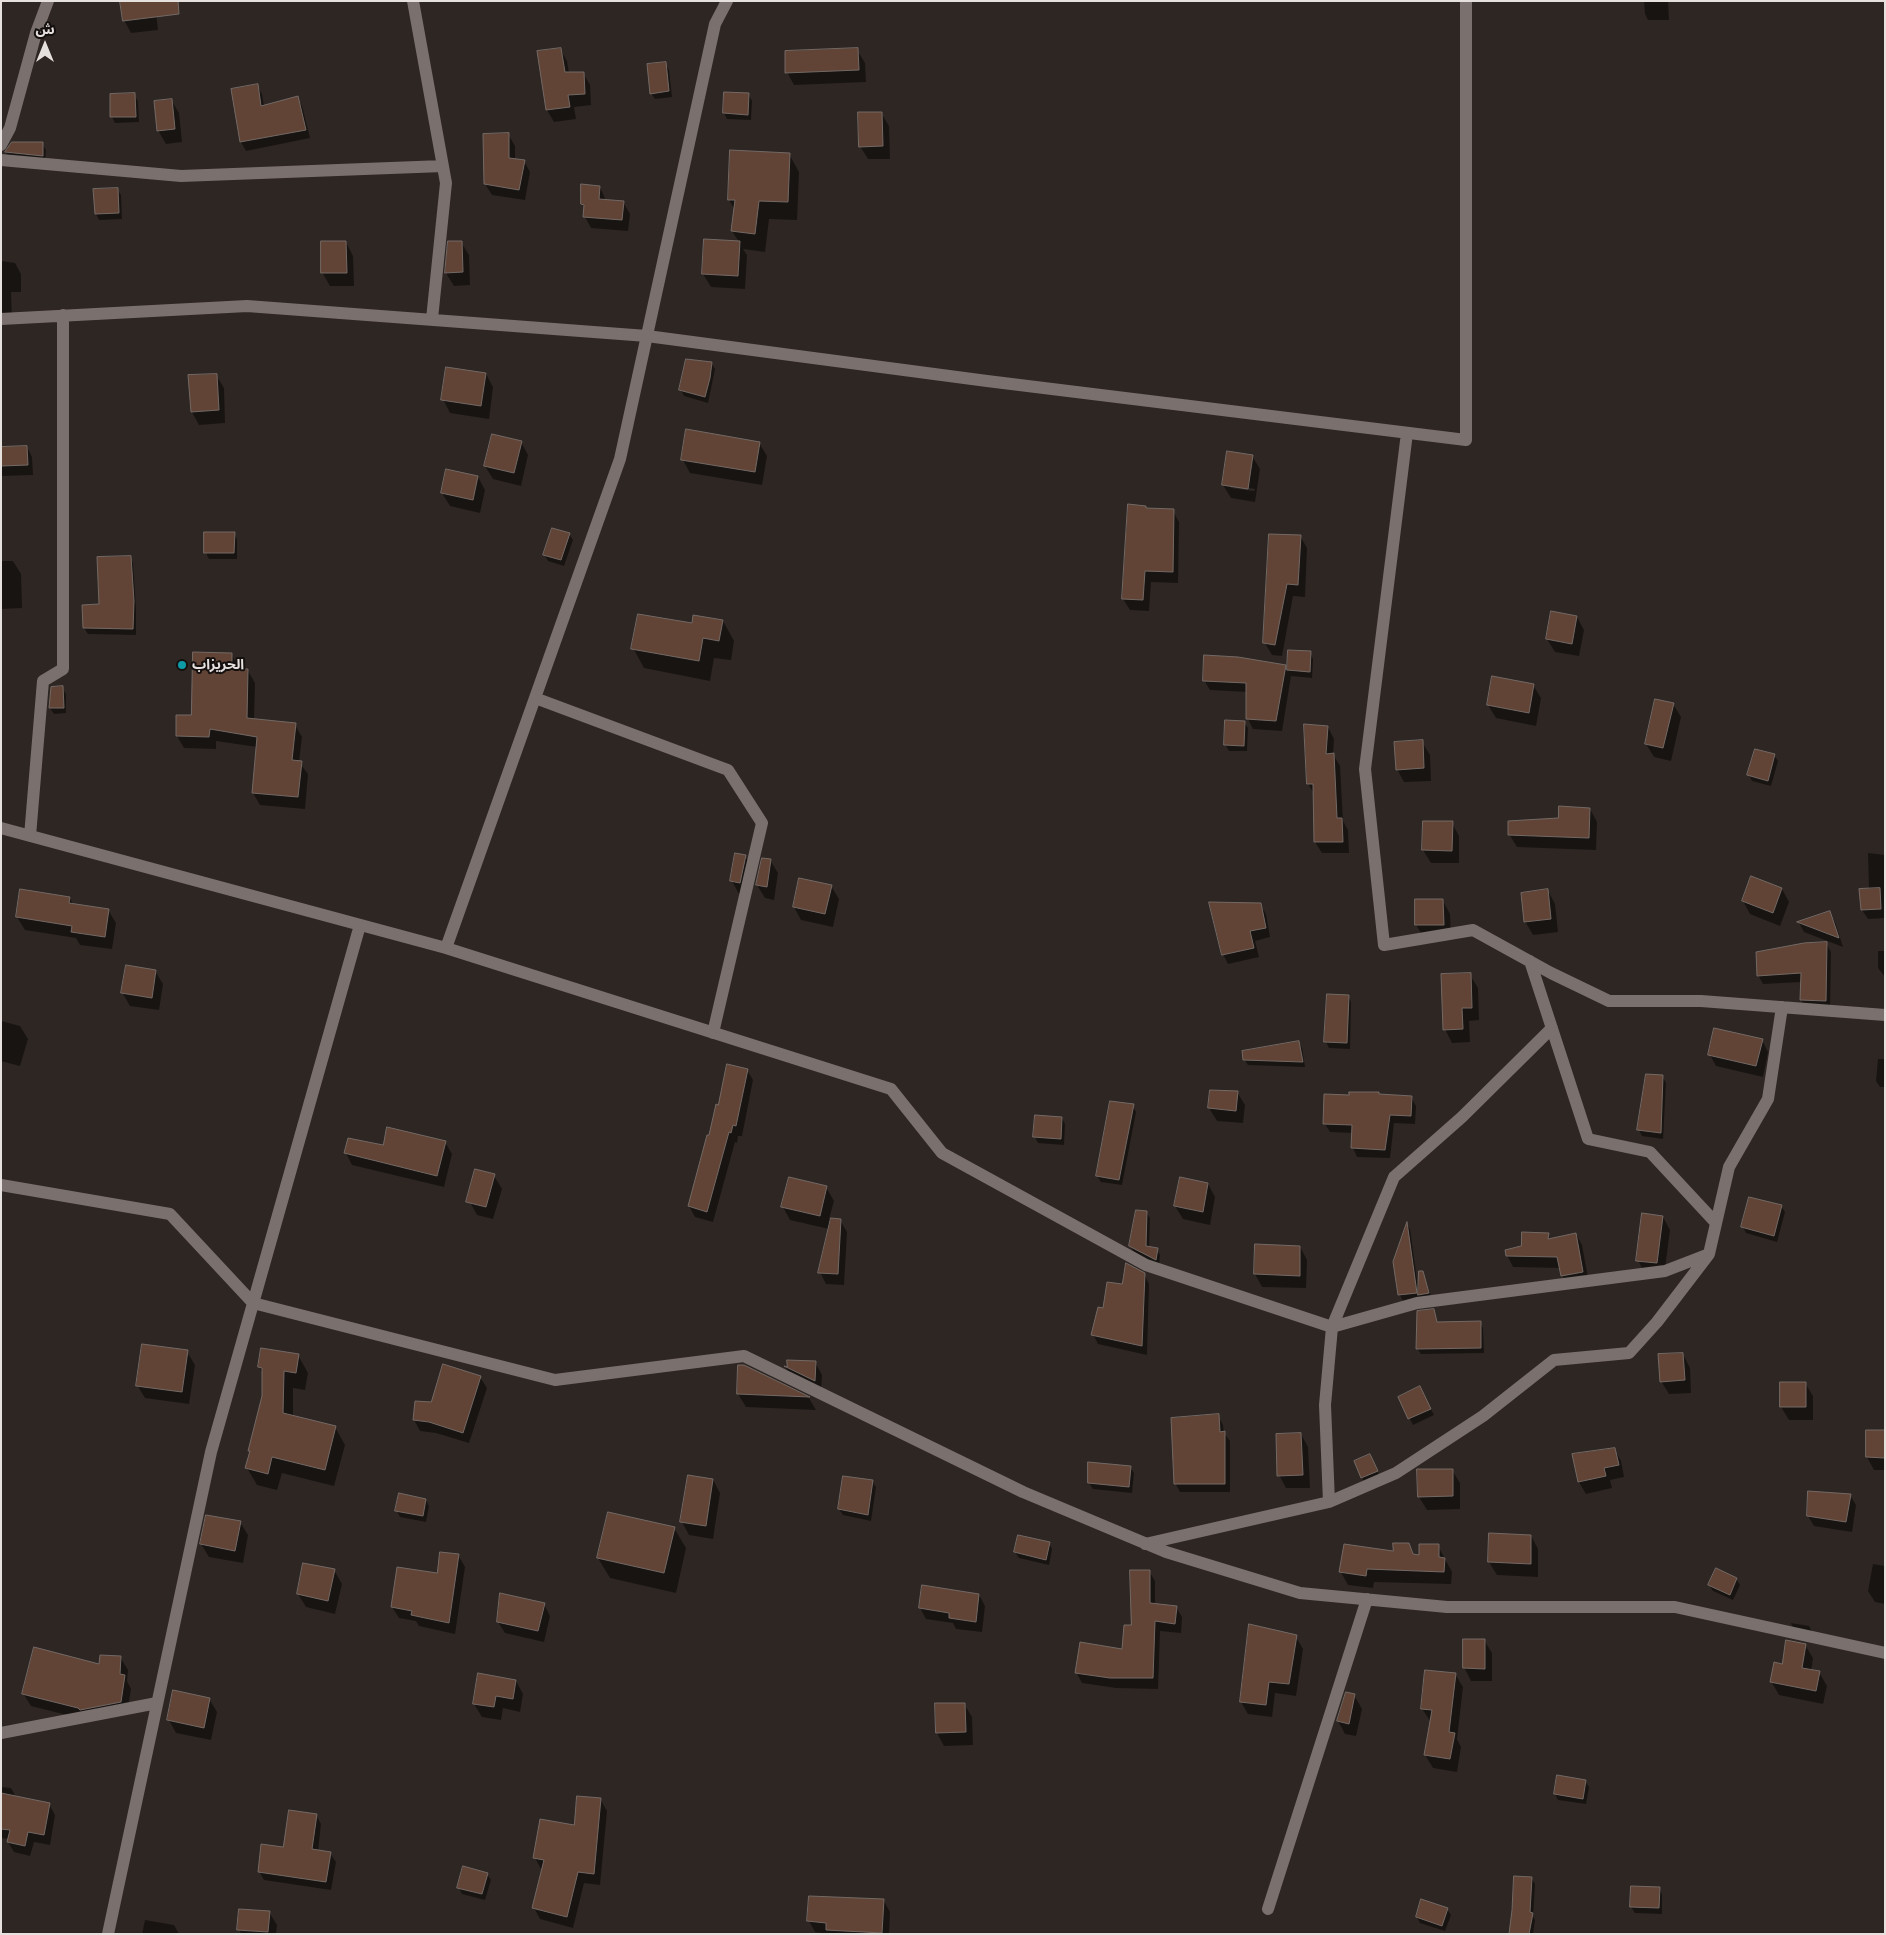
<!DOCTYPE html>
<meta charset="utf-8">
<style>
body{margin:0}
#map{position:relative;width:1886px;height:1935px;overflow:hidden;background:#2e2623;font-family:"Varela Round","Noto Sans Arabic",sans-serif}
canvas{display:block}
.frame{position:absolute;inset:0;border:2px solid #e6e1df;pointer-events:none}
.north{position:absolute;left:20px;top:20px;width:50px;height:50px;-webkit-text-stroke:4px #14100f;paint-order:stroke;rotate:0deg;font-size:14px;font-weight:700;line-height:20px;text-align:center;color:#e6e1df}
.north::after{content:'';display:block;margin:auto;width:18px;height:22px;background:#e6e1df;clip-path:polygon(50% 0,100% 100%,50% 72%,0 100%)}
</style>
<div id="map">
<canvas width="1886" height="1935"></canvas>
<div class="frame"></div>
<div class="north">ش</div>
</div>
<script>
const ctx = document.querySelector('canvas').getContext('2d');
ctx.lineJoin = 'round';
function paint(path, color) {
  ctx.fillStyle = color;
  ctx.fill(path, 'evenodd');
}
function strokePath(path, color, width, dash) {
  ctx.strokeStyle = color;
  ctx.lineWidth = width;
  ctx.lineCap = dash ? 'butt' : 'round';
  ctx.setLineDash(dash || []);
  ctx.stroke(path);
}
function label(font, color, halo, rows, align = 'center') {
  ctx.font = font + ' "Varela Round","Noto Sans Arabic",sans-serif';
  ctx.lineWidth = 4;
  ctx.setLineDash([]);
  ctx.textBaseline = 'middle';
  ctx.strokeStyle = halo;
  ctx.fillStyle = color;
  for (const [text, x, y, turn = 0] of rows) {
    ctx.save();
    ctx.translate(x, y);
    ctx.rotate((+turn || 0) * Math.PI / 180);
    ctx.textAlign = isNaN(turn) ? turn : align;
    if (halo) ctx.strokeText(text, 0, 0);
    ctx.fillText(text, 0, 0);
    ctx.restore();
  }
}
const shadow = new Path2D(`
 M1644,1H1668L1669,20H1648L1645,14Z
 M155,3L158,30L131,33L124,20Z
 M560,49L567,61L569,73H583L590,85L591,105L574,107L576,119L554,122L547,110L538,52Z
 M857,50L865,63L866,82L794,85L787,72Z
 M665,63L669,70L672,97L655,99L651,93Z
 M257,86L262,94L264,106L297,98L302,106L310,138L246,151L241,142L232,90Z
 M725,93L749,95L752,101L751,120L727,119L724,113Z
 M111,95H134L138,101L139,122L115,123L112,117Z
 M171,100L179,113L182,142L166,144L158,130Z
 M881,113L889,126L890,159H868L860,146Z
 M508,134L515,146V160L524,161L530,172L525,200L492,195L485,184Z
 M13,143L42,144L46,150L45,161L9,158L6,152Z
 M789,154L799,172L797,220L769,219L765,252L743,249L747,255L745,289L711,287L703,274L739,242L732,231L735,210L729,200Z
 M600,187L606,201L623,202L630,214L628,231L591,228L585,217V209L582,204Z
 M117,189L121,195L122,219L99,220L96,214Z
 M346,242L353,256L354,286H330L322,272Z
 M461,242L469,255L470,285L454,286L446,273Z
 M1,261L15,263L21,274V292H11L12,321L1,324Z
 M711,363L715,369L708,403L684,396L681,390Z
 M486,374L493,387L489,419L450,413L443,399Z
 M216,375L224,388L225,423L199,425L192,412Z
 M521,442L528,455L521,486L493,479L485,466Z
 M759,443L767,456L762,485L690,473L683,460Z
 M27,447L32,457L33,475L1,476V448Z
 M1228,453L1252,456L1260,469L1255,502L1231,498L1223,485ZM1231,485L1255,489L1254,491L1231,488Z
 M478,477L485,490L480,513L450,506L442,493Z
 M1145,507L1147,510L1173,511L1179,522L1178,583L1151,582L1149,611L1130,610L1123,599Z
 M206,533H234L237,539V559H209L206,553Z
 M569,534L573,540L564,566L548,561L544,554Z
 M1300,536L1307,548L1305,597L1293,596L1282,656L1272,655L1265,643Z
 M130,557L133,563L136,608V635L88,634L84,628Z
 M1,561H13L21,574L22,608L1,609Z
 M1577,617L1584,630L1579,656L1555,652L1547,639Z
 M723,621L734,641L731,660L714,658L710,681L644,668L633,648L693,625Z
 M1290,652L1310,653L1313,659L1312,678L1291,676L1282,731L1253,729L1248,719V692L1210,690L1204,680L1285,666L1288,672Z
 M231,654L238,666V670L248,671L255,683L254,720L295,725L302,737L299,762L308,774L305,809L260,805L253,793L257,747L216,741V749L184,748L177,736Z
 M1533,685L1541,698L1536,726L1496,718L1488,705Z
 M62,688L66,694V713L54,714L50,708Z
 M1673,704L1681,717L1671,761L1654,757L1646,744Z
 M1244,722L1248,728L1247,751H1229L1225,744Z
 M1328,727L1334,739L1333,754L1340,766L1343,821L1348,830L1349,853H1322L1315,842V795L1308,784Z
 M1422,742L1430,755L1431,781L1404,782L1397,769Z
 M1774,755L1778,761L1771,786L1752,781L1749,775Z
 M1590,809L1597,822L1596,850L1517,847L1509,834Z
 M1452,823L1459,836V863H1431L1423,850Z
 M1868,853L1885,855V918L1868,919L1862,910L1861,890H1869Z
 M745,856L753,869L739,894L732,881Z
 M770,860L778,873L774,900L765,898L757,885Z
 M1752,878L1782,889L1789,902L1780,926L1750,914L1743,901Z
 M831,886L839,899L833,927L801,920L794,907Z
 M1548,891L1555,904L1558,932L1533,935L1525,921Z
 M70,898L73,905L108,910L116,923L112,949L80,945L76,938L25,930L17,917Z
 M1443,901L1450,914L1451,937L1424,938L1416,925Z
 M1260,904L1266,914L1270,937L1255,941L1259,957L1228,964L1223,954Z
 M1829,912L1835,922L1843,947L1804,932L1799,923Z
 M1826,943L1831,952L1830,1010L1806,1009L1801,1000L1802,982L1763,984L1758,975Z
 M1878,951H1885V977L1878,968Z
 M155,971L163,984L159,1010L130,1006L122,992Z
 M1470,975L1478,988L1479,1020L1469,1021L1470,1042L1452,1043L1445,1029Z
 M1348,996L1351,1002L1350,1049L1329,1048L1326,1042Z
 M1,1021L20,1026L28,1039L20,1066L1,1061Z
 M1762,1040L1768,1052L1763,1077L1716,1066L1710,1055Z
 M1299,1042L1302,1048L1305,1067L1248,1065L1244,1059Z
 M1878,1059H1885V1087H1880L1876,1081Z
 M747,1070L753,1080L742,1136H738L737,1143L735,1142L713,1222L695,1217L689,1206L710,1137Z
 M1662,1076L1666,1083L1663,1139L1642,1136L1639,1130Z
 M1237,1092L1245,1105L1243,1123L1217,1121L1209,1108Z
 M1379,1096L1411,1097L1416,1106L1415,1124L1394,1123L1390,1158L1357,1157L1353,1148V1133L1330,1132L1325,1124Z
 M1133,1106L1136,1112L1122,1185L1101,1182L1097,1176Z
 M1062,1118L1065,1124L1064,1145L1038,1143L1035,1137Z
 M445,1142L452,1154L444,1187L352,1165L346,1153L384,1146Z
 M494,1176L502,1189L493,1219L477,1215L470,1202Z
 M1208,1184L1215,1197L1210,1225L1183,1219L1175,1206Z
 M826,1187L834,1201L829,1219L840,1220L847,1232L844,1285L826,1284L820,1272L829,1229L790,1220L783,1207Z
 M1781,1206L1785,1212L1777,1242L1746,1233L1743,1227Z
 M1146,1212L1150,1218L1149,1248L1157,1249L1160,1255L1159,1265L1134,1252L1130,1246Z
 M1663,1217L1670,1230L1664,1276L1645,1274L1638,1260Z
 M1407,1225L1410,1229L1418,1287L1422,1272L1432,1299L1403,1301L1400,1295L1394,1262Z
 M1548,1234L1551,1240L1576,1234L1582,1245L1589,1283L1568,1286L1562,1275L1560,1268L1513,1267L1507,1255Z
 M1300,1247L1307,1260L1306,1288L1262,1287L1255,1274Z
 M1144,1274L1149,1284L1147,1355L1098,1344L1093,1334L1104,1309L1123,1285Z
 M1433,1310L1438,1323L1480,1322L1483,1328L1484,1353L1421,1354L1417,1348Z
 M187,1352L195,1365L189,1404L145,1398L137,1385Z
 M1683,1354L1690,1368L1691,1393L1669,1394L1661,1381Z
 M298,1355L308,1373L305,1390L293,1388V1417L335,1427L345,1445L334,1486L282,1473L277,1490L257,1485L247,1468L251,1454L249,1451L263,1396L264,1375L259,1367Z
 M788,1362H815L822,1375L821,1393L793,1380L786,1368H788Z
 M739,1367L809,1398L816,1410L746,1407L738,1394Z
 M480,1377L487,1388L469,1443L436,1433L420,1431L414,1420Z
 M1805,1383L1813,1396V1420H1789L1781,1407Z
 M1423,1394L1434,1415L1413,1425L1399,1397Z
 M1218,1416L1223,1425L1224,1433L1230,1441V1492H1180L1175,1483Z
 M1885,1432V1470H1874L1867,1457Z
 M1301,1434L1308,1447L1310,1488H1286L1279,1475Z
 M1614,1449L1621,1461L1624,1477L1610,1480L1612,1488L1586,1494L1579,1482L1574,1455Z
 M1373,1462L1380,1477L1365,1484L1362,1478Z
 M1130,1467L1134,1473L1132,1493L1093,1489L1089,1483Z
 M1452,1470L1460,1483V1509L1427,1510L1419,1497Z
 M713,1480L720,1493L713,1539L689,1535L682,1522Z
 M872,1481L876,1487L871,1521L843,1515L839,1509Z
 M1850,1495L1856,1505L1852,1532L1814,1526L1808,1516Z
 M426,1500L429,1506L426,1522L400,1517L397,1511Z
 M240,1522L248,1535L243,1563L209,1557L201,1544Z
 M674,1528L686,1548L676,1593L610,1578L598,1558Z
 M1531,1536L1538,1549V1577L1497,1575L1489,1562Z
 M1049,1543L1052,1549L1049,1565L1019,1558L1015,1552Z
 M1408,1545L1414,1555L1421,1556L1438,1546L1452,1572L1451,1584L1374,1582L1373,1588L1348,1585L1341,1572L1394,1553Z
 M458,1555L465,1567L455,1634L419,1626L416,1621L399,1618L392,1607L438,1575Z
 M1873,1564L1885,1566V1604L1875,1602L1868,1591Z
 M334,1570L342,1584L335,1614L306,1607L298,1594Z
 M1149,1571L1155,1581V1605L1176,1607L1182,1617L1181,1633L1160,1631L1158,1689L1116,1688L1082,1683L1076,1672L1124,1650Z
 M1736,1579L1740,1585L1733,1600L1713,1591L1709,1585Z
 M979,1595L985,1606L982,1632L956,1629L953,1623L926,1619L920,1608Z
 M544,1604L550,1616L544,1642L505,1633L498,1622Z
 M1791,1623L1809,1626L1812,1632L1794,1630Z
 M1296,1637L1303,1649L1296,1696L1275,1693L1272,1717L1248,1714L1241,1702Z
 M1484,1640L1492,1653V1681H1471L1464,1667Z
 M1805,1645L1813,1658L1811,1671L1819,1672L1827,1686L1823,1704L1779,1695L1771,1681Z
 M120,1657L128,1670L127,1681L131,1689L127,1714L87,1720L31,1706L23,1693Z
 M1455,1674L1463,1687L1457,1739L1461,1747L1457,1772L1433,1768L1425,1755L1431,1722L1422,1709Z
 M516,1681L523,1694L520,1712L503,1708L501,1720L482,1717L474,1704Z
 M1354,1695L1362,1709L1356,1736L1345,1734L1338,1721Z
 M209,1699L217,1712L211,1740L176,1733L169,1720Z
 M964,1704L972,1717L973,1745L944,1746L937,1733Z
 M1585,1781L1589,1787L1586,1804L1558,1800L1555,1794Z
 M1,1787L11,1788L16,1797L49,1804L55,1815L50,1845L34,1842L30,1856L14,1852L8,1842L9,1839L1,1838Z
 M600,1799L607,1811L600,1885L584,1883L573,1928L540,1919L534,1908L543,1870L541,1869L535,1858L575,1826Z
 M316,1815L321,1824L318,1851L330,1853L336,1862L331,1890L264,1880L259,1871L285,1848Z
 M487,1874L491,1880L485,1900L462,1894L459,1888Z
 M1531,1878L1535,1884L1533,1916L1535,1920L1533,1934H1510Z
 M1632,1887L1659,1888L1662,1894V1914L1635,1913L1631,1907Z
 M884,1901L890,1912L889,1934H829L815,1932L809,1921Z
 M1447,1909L1451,1915L1445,1931L1420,1923L1417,1917Z
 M269,1912L277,1925L276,1934H241L239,1929Z
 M145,1920L174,1925L179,1934H142Z`);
const building = new Path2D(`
 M120,1H178L179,14L123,21Z
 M561,48L565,72H584L585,94L568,95L570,107L546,110L537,51Z
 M858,48L859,70L785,73V51Z
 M666,62L669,91L650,94L647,64Z
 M258,84L261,106L298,96L306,130L240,142L231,89Z
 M724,92L749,93L748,115L723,113Z
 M135,93L136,117H110V94Z
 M172,99L175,129L157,131L154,101Z
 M858,112H882L883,146L859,147Z
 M509,133V158L525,160L519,190L484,184L483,134Z
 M12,142H43V156L5,152Z
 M730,150L790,153L788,202L759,201L755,234L731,231L735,200H728Z
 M581,184L600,186L599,199L624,201L622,220L583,217L584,205L581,204Z
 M118,188L119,213L95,214L93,189Z
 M704,239L740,241L738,276L702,274Z
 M321,241H346L347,273H321Z
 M448,241H462L463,272L445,273Z
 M686,359L712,362L710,378L705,397L679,390Z
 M446,367L486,373L481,406L441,400Z
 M217,374L219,410L191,412L188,375Z
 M686,429L760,442L755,472L681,460Z
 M492,434L522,441L514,473L484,466Z
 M27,446L28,465L1,466V447Z
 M1227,451L1253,455L1248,489L1222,485Z
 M446,469L478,476L473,500L441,493Z
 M1128,504L1146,506V508L1174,509L1173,572L1145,571L1143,600L1122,599Z
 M552,528L570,533L561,560L543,555Z
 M204,532H235L234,553H204Z
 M1269,534L1301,535L1298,585L1287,584L1275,645L1263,643Z
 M131,556L134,601L133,629L83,628L82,605L99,604L97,557Z
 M1551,611L1577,616L1572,644L1546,639Z
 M638,614L692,623L693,615L723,620L719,641L703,638L699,661L631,649Z
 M1288,650L1311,651L1310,672L1287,670Z
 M193,652L232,653V669H248L247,718L296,723L292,760L302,761L298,797L252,793L257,737L210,729L209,737L176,736V715H191Z
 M1204,655L1238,657L1286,665L1276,721L1246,719V683L1203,681Z
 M1492,676L1534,684L1529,713L1487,705Z
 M63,686L64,708H49L51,687Z
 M1655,699L1674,703L1663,748L1645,744Z
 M1225,720L1245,721L1244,746L1224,745Z
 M1304,724L1328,726L1326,754L1334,753L1337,818H1342L1343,842H1314L1313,784H1307Z
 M1423,740L1424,768L1396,770L1394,742Z
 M1755,749L1775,754L1768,781L1747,775Z
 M1559,806L1590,808L1589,838L1508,835V821L1558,818Z
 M1423,821H1453L1452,851L1422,850Z
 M735,853L746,855L740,883L730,881Z
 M762,858L771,859L767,887L756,885Z
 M1751,876L1782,888L1773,913L1742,901Z
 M799,878L832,885L825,914L793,907Z
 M1880,888L1881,909L1861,910L1859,889Z
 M20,889L70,897L69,903L109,909L105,937L71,932L72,926L16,917Z
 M1548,889L1551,919L1524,922L1521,893Z
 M1415,899H1443L1444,925H1415Z
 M1209,902L1261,903L1266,928L1250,931L1254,948L1222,955Z
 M1830,911L1839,938L1797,922Z
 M1827,942L1826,1001L1800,1000L1801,973L1757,976L1756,952L1804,943Z
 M126,965L156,970L152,998L121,993Z
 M1471,973L1472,1008H1462L1463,1029L1443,1030L1441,974Z
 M1327,994L1349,995L1347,1043L1324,1042Z
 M1714,1028L1763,1039L1756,1066L1708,1055Z
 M1299,1041L1303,1062L1243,1060L1242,1051Z
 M727,1064L748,1069L736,1126L733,1125L731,1133L729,1132L707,1212L688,1206L707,1135H709L716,1104L718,1105Z
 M1646,1074L1663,1075L1661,1133L1637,1130Z
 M1210,1090L1238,1091L1236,1111L1208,1108Z
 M1349,1092H1379V1094L1412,1096L1411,1116L1390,1115L1385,1150L1351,1148L1352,1125L1323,1124L1324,1094L1349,1095Z
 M1110,1101L1134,1104L1119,1180L1096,1176Z
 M1035,1115L1062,1117L1061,1139L1033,1137Z
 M387,1127L446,1141L437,1176L344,1153L348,1138L383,1145Z
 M475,1169L495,1174L486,1207L466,1202Z
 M789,1177L827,1186L820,1216L781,1207Z
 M1180,1177L1208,1183L1203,1212L1174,1206Z
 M1749,1197L1782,1205L1774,1236L1741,1227Z
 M1136,1210L1147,1211L1146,1246L1158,1248L1156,1260L1129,1246Z
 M1642,1213L1663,1216L1657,1263L1636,1261Z
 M831,1218L841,1219L838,1274L818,1273Z
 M1407,1222L1417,1293L1398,1295L1393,1262Z
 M1522,1232L1549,1233L1548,1239L1576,1233L1583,1272L1561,1276L1557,1257L1506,1256L1505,1250L1521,1246Z
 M1255,1244L1300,1246V1276L1254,1274Z
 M1126,1263L1145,1273L1142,1346L1091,1335L1098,1307L1103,1308L1107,1282L1122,1284Z
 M1419,1271H1423L1429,1293L1418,1295Z
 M1434,1309L1437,1322L1481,1321V1348L1416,1349L1417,1311Z
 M142,1344L188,1350L182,1392L136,1386Z
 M261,1348L299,1354L296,1373L284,1371L283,1413L336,1426L325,1470L272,1457L268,1474L245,1468L250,1451H248L262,1396V1368L258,1367Z
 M1683,1353L1685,1380L1660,1382L1658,1354Z
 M787,1360L816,1361L815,1381L784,1366L787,1367Z
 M443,1364L481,1376L463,1433L429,1422L413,1420L415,1401L431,1402Z
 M738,1365H744L810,1397L737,1394Z
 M1780,1382H1806V1407H1780Z
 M1420,1386L1431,1409L1408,1419L1398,1397Z
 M1219,1414L1220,1432L1225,1431V1484H1174L1171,1418Z
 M1866,1430H1885V1458L1866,1457Z
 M1301,1433L1303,1475L1277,1476L1276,1434Z
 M1615,1448L1619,1465L1604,1468L1606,1476L1578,1482L1572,1454Z
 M1370,1454L1378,1471L1361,1478L1354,1461Z
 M1088,1462L1131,1466L1129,1487L1088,1483Z
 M1417,1469H1453V1496L1418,1497Z
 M688,1475L713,1479L706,1526L680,1522Z
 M843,1476L873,1480L868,1515L838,1509Z
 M1808,1491L1851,1494L1846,1522L1807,1516Z
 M399,1493L426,1499L423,1516L395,1511Z
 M608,1512L675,1527L664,1573L597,1558Z
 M206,1515L241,1521L235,1551L200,1544Z
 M1489,1533L1531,1535V1564L1488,1562Z
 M1018,1535L1050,1542L1046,1560L1014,1552Z
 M1393,1543H1409L1413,1554L1419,1555V1544H1439V1557L1445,1558L1444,1572L1367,1569L1366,1576L1339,1572L1344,1544L1393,1551Z
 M440,1552L459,1554L449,1623L411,1615L412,1611L391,1607L397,1567L437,1573Z
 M303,1563L335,1569L328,1601L297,1594Z
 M1716,1568L1737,1578L1730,1595L1708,1585Z
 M1130,1570H1150V1603L1177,1606L1175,1624L1155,1621L1153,1678H1110L1075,1673L1080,1642L1122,1649L1124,1625H1131Z
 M922,1585L979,1594L976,1622L949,1618V1613L919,1608Z
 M500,1593L545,1603L538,1631L497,1622Z
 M1249,1624L1297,1635L1289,1684L1269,1682L1266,1705L1240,1702Z
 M1463,1639H1485V1669L1463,1668Z
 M1786,1640L1806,1644L1802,1668L1820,1671L1816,1691L1770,1682L1774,1662L1782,1664Z
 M34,1647L99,1664L100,1655L121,1656L120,1674L125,1675L121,1702L80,1710L78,1708L22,1694Z
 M1425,1670L1456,1673L1449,1732L1455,1733L1450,1759L1424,1755L1432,1710L1421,1709Z
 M478,1673L516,1680L513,1699L496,1696L494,1707L473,1704Z
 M173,1690L210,1698L204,1728L167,1720Z
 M1346,1692L1355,1694L1349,1724L1337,1721Z
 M935,1703H965L966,1732L936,1733Z
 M1557,1775L1586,1780L1583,1799L1554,1794Z
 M1,1793L50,1803L44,1835L28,1832L25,1846L7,1842L10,1830L1,1829Z
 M577,1796L601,1798L594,1874L578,1872L567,1917L532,1908L544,1860L533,1858L540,1819L574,1825Z
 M289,1810L317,1814L312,1849L331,1852L326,1882L258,1872L261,1844L283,1847Z
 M463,1866L488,1873L482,1894L457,1888Z
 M1514,1876L1532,1877L1530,1912L1533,1913L1529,1934H1509L1512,1910Z
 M1631,1886L1660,1887L1659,1908L1630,1907Z
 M809,1896L884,1899L882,1933L826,1930V1923L807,1921Z
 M1421,1899L1448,1908L1442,1926L1416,1917Z
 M239,1909L270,1911L268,1932L237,1930Z`);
const street = new Path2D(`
 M413,1L446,183L432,319
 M1,145L10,128L36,33L48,1
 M1,160L181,176L443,166
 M1,319L247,306L647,336L987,381L1466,440V1
 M1407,433L1365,769L1384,945L1473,930L1551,973L1609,1001H1701L1885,1015
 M535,698L728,770L762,823L713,1033
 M1,828L446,948L891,1089L942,1153L1146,1265L1332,1327L1417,1303L1665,1271L1709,1254L1729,1167L1768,1099L1782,1007
 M30,836L43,681L63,669V315
 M446,948L620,459L715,24L727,1
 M1530,961L1588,1139L1650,1152L1716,1223
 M1,1185L170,1214L253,1303L555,1380L744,1356L1023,1492L1166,1552L1300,1593L1447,1607H1675L1885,1653
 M1329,1502L1325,1405L1332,1327L1394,1177L1462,1117L1552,1028
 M1145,1544L1329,1502L1396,1473L1483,1416L1554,1360L1629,1353L1657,1322L1709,1254
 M1,1733L157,1703
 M1268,1909L1367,1599
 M108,1934L211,1452L360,925`);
const markers = [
 [182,665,5,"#0f9aa8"]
];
const poiNames = [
 ["الحريزاب",192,665]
];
paint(shadow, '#0007');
paint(building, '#624436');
strokePath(building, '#726965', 1);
strokePath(street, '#7a716e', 12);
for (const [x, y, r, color] of markers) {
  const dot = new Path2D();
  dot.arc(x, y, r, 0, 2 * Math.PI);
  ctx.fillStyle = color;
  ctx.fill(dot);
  strokePath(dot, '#14100f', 2);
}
label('bold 14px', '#e6e1df', '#14100f', poiNames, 'left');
</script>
